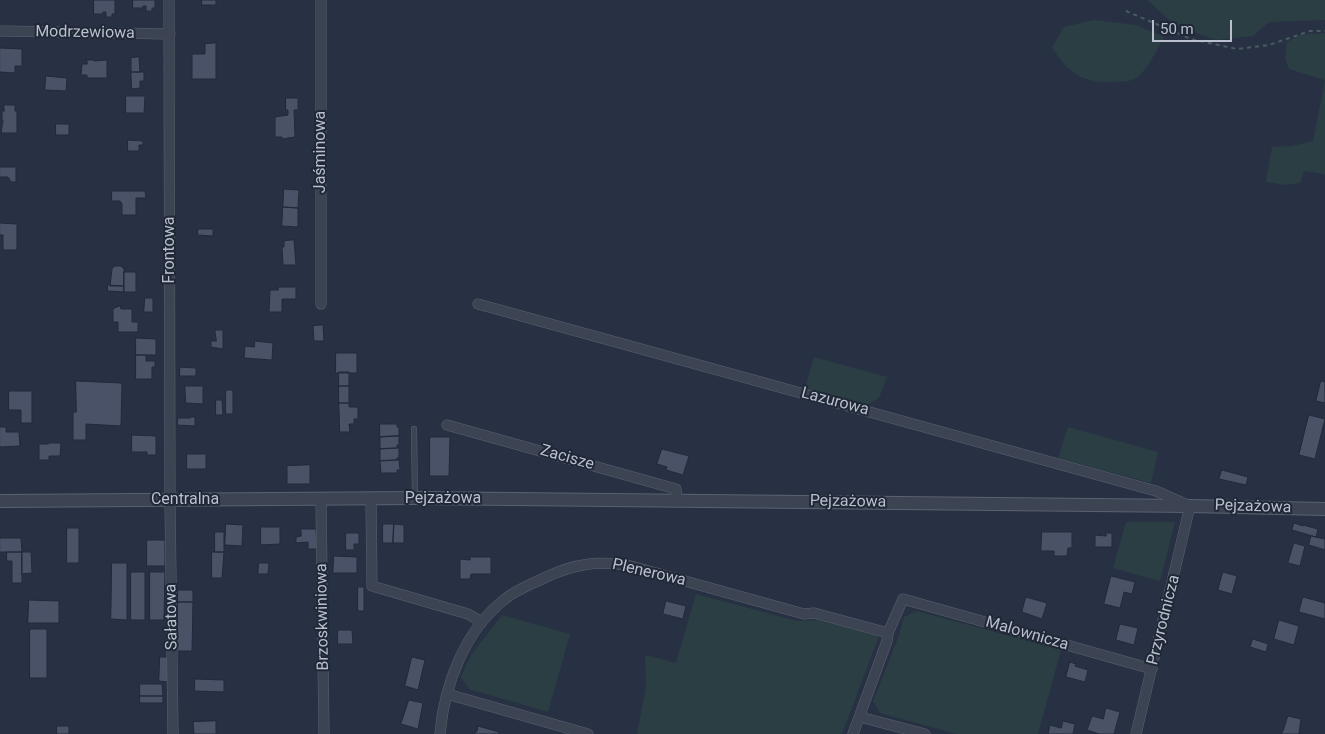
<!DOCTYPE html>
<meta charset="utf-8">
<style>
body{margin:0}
#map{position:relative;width:1325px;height:734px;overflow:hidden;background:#283143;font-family:Roboto,sans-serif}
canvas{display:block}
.scale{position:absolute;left:1152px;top:20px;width:80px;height:22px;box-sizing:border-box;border:2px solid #b9bfcc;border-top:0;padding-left:6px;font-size:15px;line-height:18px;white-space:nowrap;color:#b9bfcc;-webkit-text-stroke:4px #202838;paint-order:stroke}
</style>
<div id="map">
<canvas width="1325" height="734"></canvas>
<div class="scale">50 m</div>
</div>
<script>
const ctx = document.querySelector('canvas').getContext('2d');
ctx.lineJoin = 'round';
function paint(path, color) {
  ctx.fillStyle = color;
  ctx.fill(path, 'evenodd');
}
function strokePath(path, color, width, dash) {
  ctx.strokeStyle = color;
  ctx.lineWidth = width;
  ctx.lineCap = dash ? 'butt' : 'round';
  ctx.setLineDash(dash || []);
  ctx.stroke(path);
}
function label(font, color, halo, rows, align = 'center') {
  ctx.font = font + ' Roboto,sans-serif';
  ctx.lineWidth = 4;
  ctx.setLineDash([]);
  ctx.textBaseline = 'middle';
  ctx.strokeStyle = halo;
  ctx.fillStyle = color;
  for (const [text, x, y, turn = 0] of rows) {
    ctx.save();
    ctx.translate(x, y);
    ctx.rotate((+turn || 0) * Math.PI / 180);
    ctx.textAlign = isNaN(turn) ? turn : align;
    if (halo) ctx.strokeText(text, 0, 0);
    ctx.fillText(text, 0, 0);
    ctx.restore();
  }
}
const green = new Path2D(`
 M1147,0H1325V20L1269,22L1253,36L1216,40L1175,25Z
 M1094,20L1136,25L1164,37C1157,49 1146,75 1132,80C1127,82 1118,81 1113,82C1082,83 1069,73 1052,48L1064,27Z
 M1325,33V80L1289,69L1285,58L1287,42L1300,35Z
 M1325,81V176L1324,174L1304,171L1300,183L1286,185L1266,182L1272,147L1292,146L1313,141Z
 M814,357L887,377L879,398L867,405L805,388Z
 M1068,427L1158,452L1151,483L1058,458Z
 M1126,522H1175L1160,581L1113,568Z
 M696,594L797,621L817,620L879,636L842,734H637L646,687L645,655L676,663Z
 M917,611L1061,650L1038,734H957L880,713L873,701L898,638L904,617Z
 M502,615L570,634L548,712L469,689L461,677L471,655Z`);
const building = new Path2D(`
 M94,0H115V14H112V17H106V12H103V14H94Z
 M133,0H155V8H152V11H146V6H143V8H133Z
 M202,0H216V5H202Z
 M216,43V79H192V54H205V44Z
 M0,48L22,49V66H15V73L0,72Z
 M139,57L140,72H131V58Z
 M87,60H94V61L107,60V78H87V75H81L82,64H87Z
 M131,72H144V81H140V88L132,89Z
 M46,76L67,78L66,91L45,90Z
 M126,96H145L144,113H126Z
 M286,98H298V110H294L295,137L282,139V137H275V117L288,115V110H286Z
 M4,105H15V111H17V133H1L3,120H2V111H4Z
 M56,124H69V135H56Z
 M128,140L143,141V145H139V151H128Z
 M0,167H16V182H11L8,177H0Z
 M284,189L299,190L298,208L283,207Z
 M112,191H145L146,198H136V215H122V204L120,201H112Z
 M283,207L298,208V227L282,226Z
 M0,223L17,224V250H3V235H0Z
 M198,229H213V236L198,235Z
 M294,240L296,265H283L282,247H284V241Z
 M115,266H121L124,269V286H110L112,269Z
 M124,272H136V292H124Z
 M108,285L124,286V292L108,291Z
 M278,287H296V299H282V312H269L270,290H278Z
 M145,298H153V312H144Z
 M120,306L121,309H132V322H138V332H118V322H113V309Z
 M323,325L324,341H314L313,326Z
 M215,330H223V349L211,347V341H216Z
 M136,338L156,339V355H136Z
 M255,341L273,343L272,360L244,358L245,346L254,347Z
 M336,353H357V373H336Z
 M136,355H146V361H155V367H152V379H136Z
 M180,367L196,368V376H180Z
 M339,372H349V386H339Z
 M76,381L122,383L121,426L86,424V440H73V412H76Z
 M1321,381L1325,382V403L1316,401Z
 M185,386H203V404L186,403Z
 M339,386H349V403H339Z
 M226,390H233V414H226Z
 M9,391H32V423H21V410H9Z
 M216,400H222L223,415H216Z
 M339,403H349V407H358V419H354V424H349L350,432H340Z
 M1309,415L1325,419L1315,459L1299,455Z
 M191,417H195V426L177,425L178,418H190Z
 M380,424H397V427H399V436L380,437Z
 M0,427H6V432H19L20,446L0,447Z
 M132,435L156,436V455H147V452H132Z
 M399,436V445H397V448L380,449V437Z
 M430,437H450L449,476H430Z
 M48,443H61L60,456H49V460H39V444H48Z
 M397,448H399V458H397V460L380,461V449Z
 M662,449L689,456L683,475L666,470L667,467L657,464Z
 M187,454H206V469H187Z
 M397,460H399L400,470H397V473H381L380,461Z
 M310,465V484H287V466Z
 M1222,470L1248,477L1246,485L1219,479Z
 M1294,523L1303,526V525L1318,529L1316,537L1292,530Z
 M226,524L243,525L242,546L225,545Z
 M383,524H394L393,543H383Z
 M394,524L404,525V543H393Z
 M261,527H280V544L261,545Z
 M67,528H79V563H67Z
 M301,529H316L317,549H308V542L296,543V537L301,536Z
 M215,532H224V552H215Z
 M1042,532H1072V548H1068L1067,556H1054V551H1041Z
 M346,533H359V544H354V550H346Z
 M1106,533H1112V547H1095V535L1106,536Z
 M1311,536L1325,539V550L1309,545Z
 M0,538H21L22,552H0Z
 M147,540H165V566H147Z
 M1294,543L1305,546L1300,566L1288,563Z
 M7,552H22V583H12V561H7Z
 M22,552H31L32,573L22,574Z
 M212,552H224L222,578H212Z
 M334,556L357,557V573H333Z
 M470,557H491V574H471L470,579H460V559L470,560Z
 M112,563H127V620L111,619Z
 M259,563H269L268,574H258Z
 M131,572H145V620H131Z
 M150,572H165L164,620H150Z
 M1223,572L1237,576L1232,594L1218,590Z
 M1111,576L1135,582L1132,594L1124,592L1120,608L1104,604Z
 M358,587H364V611H358Z
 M178,590H193V602H178Z
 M1026,597L1047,603L1042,619L1022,612Z
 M1303,597L1325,603V619L1299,612Z
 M29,600L59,601V623H28Z
 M666,601L686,606L683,619L663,614Z
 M178,602H193L192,651H177Z
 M1279,620L1299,626L1294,645L1274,639Z
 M1120,624L1138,628L1134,645L1116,640Z
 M30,629H47V678H30Z
 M338,630H352L353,644H338Z
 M1253,639L1268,644L1266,652L1250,647Z
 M160,657H169L168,682L159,681Z
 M412,657L425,660L418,690L405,686Z
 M1070,662L1076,664L1075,666L1088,670L1085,682L1066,677Z
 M195,679L224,680V692L195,691Z
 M140,684H162L163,696H140Z
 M140,696H163V703H140Z
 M409,700L423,703L418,729L401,724Z
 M1106,708L1120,712L1114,734H1099L1087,730L1092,716L1103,719Z
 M1288,716L1301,719L1299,734H1281L1283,731Z
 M216,721V734H194L193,722Z
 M1063,721L1075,724L1073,734H1048L1050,725L1061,728Z
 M57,726H69V734H57Z
 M478,726L499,732L498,734H474L477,731Z`);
const path = new Path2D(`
 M1126,11L1191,39L1237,49L1269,45L1310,31H1325`);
const service = new Path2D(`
 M414,429L415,498`);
const minor = new Path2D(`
 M169,0L170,501L173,734
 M0,31L170,34
 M321,304V0
 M478,304L1156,491L1190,506L1136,734
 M447,425L676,489L677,501
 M321,499L324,734
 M371,499L372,586L468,614L482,622
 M447,694L588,734
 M860,717L925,734
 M440,734C444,685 465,630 505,599C516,590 529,585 542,579C556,572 573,566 589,564C602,562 614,564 627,565L804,614L814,613L888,633
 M853,734L887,641L888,633L903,599L1152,669`);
const tertiary = new Path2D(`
 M0,501L415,498L1190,506L1325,509`);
const streetNames = [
 ["Modrzewiowa",85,33,1],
 ["Jaśminowa",321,152,-90],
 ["Frontowa",170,250,-90],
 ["Lazurowa",835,402,15],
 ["Zacisze",567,458,16],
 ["Pejzażowa",443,499],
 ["Centralna",185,500],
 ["Pejzażowa",848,502,1],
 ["Pejzażowa",1253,507,2],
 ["Plenerowa",649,573,13],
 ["Sałatowa",172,617,-91],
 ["Brzoskwiniowa",323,617,-91],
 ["Przyrodnicza",1164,620,-76],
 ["Malownicza",1027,634,16]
];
paint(green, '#2a3e44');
paint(building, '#495267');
strokePath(building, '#222a3a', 1);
strokePath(service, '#5a6170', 6);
strokePath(minor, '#5a6170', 11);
strokePath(tertiary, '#5a6170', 14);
strokePath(path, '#485b60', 2, [4, 4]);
strokePath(service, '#3c4352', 5);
strokePath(minor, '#3c4352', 10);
strokePath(tertiary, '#3c4352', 12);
label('16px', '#b9bfcc', '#202838', streetNames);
</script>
